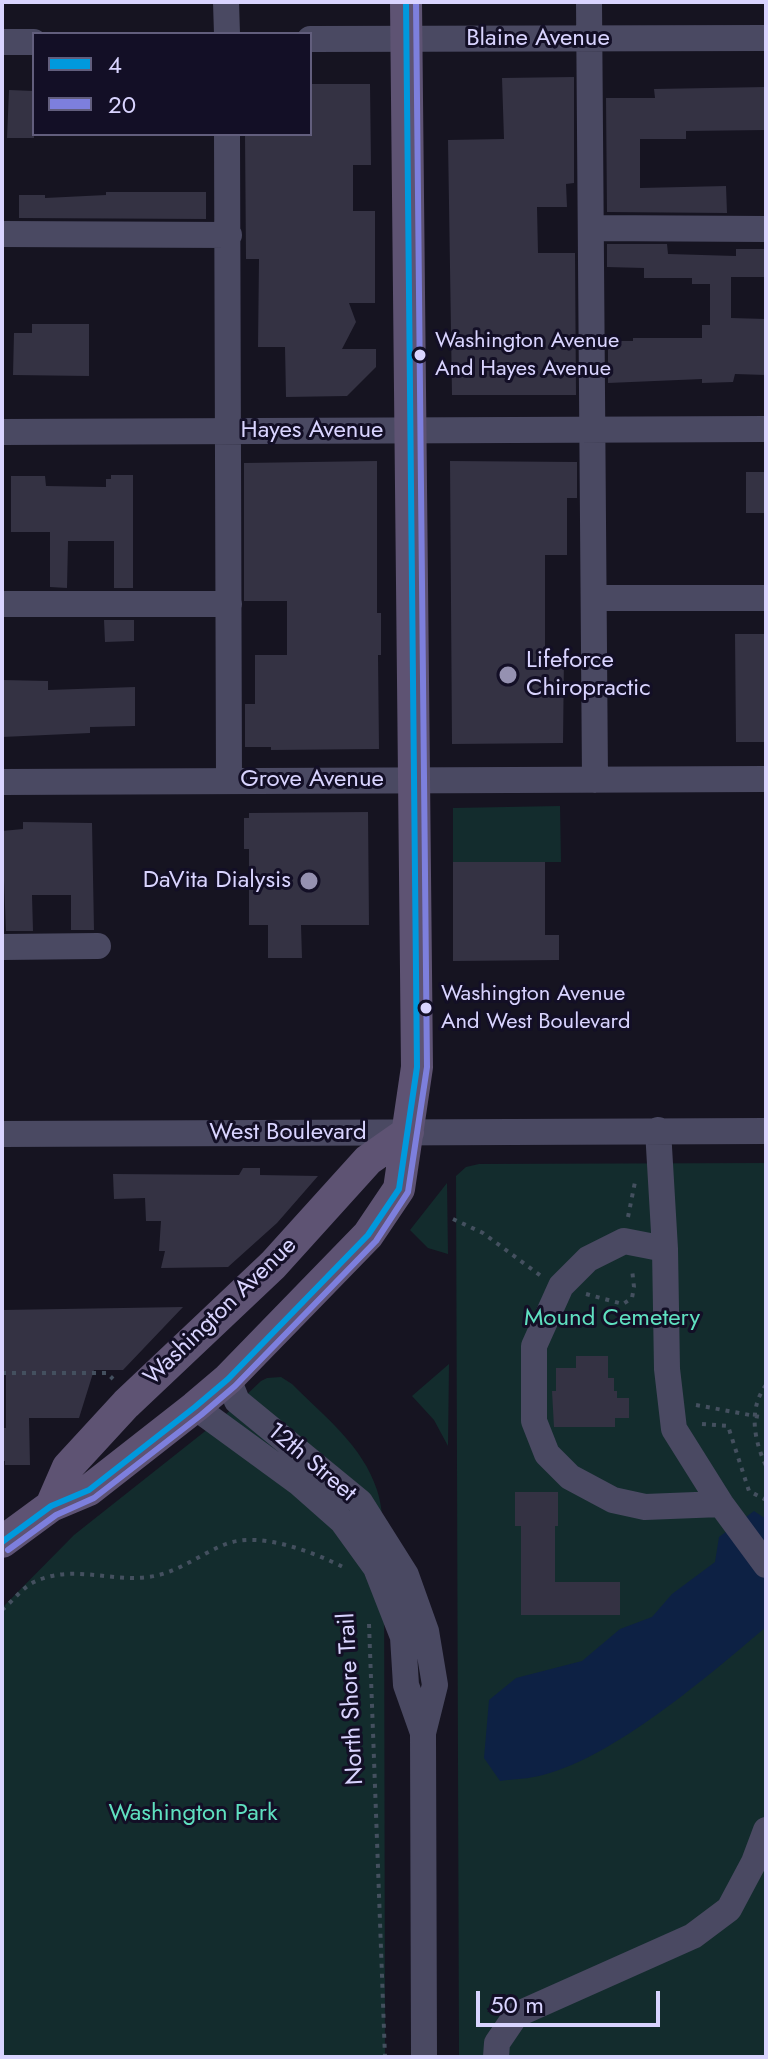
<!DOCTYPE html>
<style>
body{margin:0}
#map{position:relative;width:768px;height:2059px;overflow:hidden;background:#161421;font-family:Jost,sans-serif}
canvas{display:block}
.frame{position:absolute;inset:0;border:4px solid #d9d4ff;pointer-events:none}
.legend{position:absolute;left:32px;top:32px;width:280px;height:104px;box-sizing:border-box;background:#130f26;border:2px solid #625e7d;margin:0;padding:10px 14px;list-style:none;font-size:24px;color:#d9d4ff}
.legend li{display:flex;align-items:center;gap:16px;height:40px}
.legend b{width:40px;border:2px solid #625e7d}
.scale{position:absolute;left:476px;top:1991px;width:184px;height:36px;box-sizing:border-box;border:4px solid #d9d4ff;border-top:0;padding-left:10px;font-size:24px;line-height:28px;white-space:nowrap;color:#d9d4ff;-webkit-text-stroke:6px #130f26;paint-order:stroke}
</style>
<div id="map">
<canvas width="768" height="2059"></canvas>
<div class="frame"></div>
<ul class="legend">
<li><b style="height:10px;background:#09d"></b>4</li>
<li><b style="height:10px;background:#7d7fdd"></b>20</li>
</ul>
<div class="scale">50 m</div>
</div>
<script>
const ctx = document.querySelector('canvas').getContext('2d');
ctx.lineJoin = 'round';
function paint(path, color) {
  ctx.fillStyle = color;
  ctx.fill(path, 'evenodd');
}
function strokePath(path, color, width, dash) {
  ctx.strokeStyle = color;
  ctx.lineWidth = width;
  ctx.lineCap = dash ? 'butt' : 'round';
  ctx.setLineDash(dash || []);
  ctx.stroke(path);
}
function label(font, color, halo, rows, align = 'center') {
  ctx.font = font + ' Jost,sans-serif';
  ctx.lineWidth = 6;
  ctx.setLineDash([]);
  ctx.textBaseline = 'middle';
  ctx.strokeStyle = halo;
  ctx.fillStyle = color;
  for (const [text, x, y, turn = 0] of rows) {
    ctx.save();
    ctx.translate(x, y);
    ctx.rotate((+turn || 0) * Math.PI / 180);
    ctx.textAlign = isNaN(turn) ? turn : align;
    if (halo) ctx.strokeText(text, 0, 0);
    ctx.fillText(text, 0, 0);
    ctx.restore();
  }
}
const green = new Path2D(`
 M560,806L561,862H453V808Z
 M766,1163V2057H459L456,1176L466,1167L479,1164Z
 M447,1183L448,1254L428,1248L410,1230Z
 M449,1364L448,1446L434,1420L412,1396Z
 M281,1377L292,1384C324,1416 363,1446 377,1490C382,1505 383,1523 384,1539L385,2057H2V1608L74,1535L223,1417L261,1381L267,1378Z`);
const water = new Path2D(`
 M754,1511L766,1519V1627C708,1676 616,1756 543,1775C529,1779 514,1779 500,1781L484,1758L489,1700L516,1678L582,1661L620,1629L652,1617L672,1594L715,1562L719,1537Z`);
const building = new Path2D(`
 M574,77V183L566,184L567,207H537L538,253H575L576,395H452L448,140L504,139L502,78Z
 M310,84H370L371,165H353V211H375V303H349L356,322L342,349H376V367L347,396L286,397L285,347H258L259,259H246L245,134H310Z
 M766,87V130L686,131V139H640V188L726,186L727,213L607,212L606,98H655L654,89Z
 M9,90L34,91V138H7Z
 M106,192H206V219L19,218V195H45V198L106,195Z
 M607,244H667L668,254L736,256V249H766V277H731V318L766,319V375L735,374L733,382L702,383V379L608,383V341H633V338H702V325H710V284H692V278H644V268L607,267Z
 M32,324H89V376L13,375L14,333H32Z
 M377,461V613H381V655H378L379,749L271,750V747H245V704H255V655H287V601H244V463Z
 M450,461L577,462V498H567V555H545V655H564L563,743L452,744Z
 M746,472H766V513H746Z
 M111,475H133V588H114V541H68L67,588L50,587V532H11V476H45L46,486L106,487V479H111Z
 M104,620H134V641L105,642Z
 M735,634H766V742H736Z
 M2,680L48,681V690L135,687V726L90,727V733L2,737Z
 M368,812L369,925H301L302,958H268V925H249V849H244V818H249V813Z
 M23,822L92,823L94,930H71V895H32L33,931H6L2,831L23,829Z
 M453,862H545V935H559V960L453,961Z
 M243,1168H260V1175L318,1176L277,1223L228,1267L161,1268L165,1251H159L161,1221H146L145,1198L114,1199L113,1174L239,1175Z
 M183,1307L123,1370H94L79,1418H29L30,1465H5V1461H2V1428H6V1371H2V1310Z
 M576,1356H608V1378H614V1391H617V1398H629V1418H615V1427H554L552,1391H556V1368H576Z
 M515,1492H558V1526H555V1582H620V1615H521V1526H515Z`);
const path = new Path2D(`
 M628,1217L635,1182
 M453,1219L483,1233L541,1276
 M586,1294L623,1304L632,1298L634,1287L632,1269
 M2,1373H107L113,1379
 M766,1385C748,1409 754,1440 766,1466
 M696,1405L766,1418
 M702,1424L728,1426L749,1491L766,1500
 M2,1610C12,1602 22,1588 34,1582C72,1564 109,1582 148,1577C176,1574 200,1554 226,1544C260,1531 313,1552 343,1567
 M369,1624L385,2057`);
const minor = new Path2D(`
 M226,2L227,34
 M589,2L595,780
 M310,39L766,38
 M2,42H34
 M227,134L229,781
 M591,228L766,229
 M2,234L229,235
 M2,432L766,429
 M594,598H766
 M2,604H229
 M2,782L766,779
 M2,947L98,946
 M658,1130L665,1249L667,1369L674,1429L721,1504L766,1565
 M2,1134L766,1131
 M665,1249L624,1241L588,1259L561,1286L534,1346V1421L547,1454L570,1477L613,1500L645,1507L721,1504
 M228,1379L237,1401L360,1502L406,1575L426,1631L435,1685L423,1733L424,2057
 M195,1407L299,1483L342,1521L376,1568L403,1637L406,1685L423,1733
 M496,2057L497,2043L516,2015L693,1936L729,1909L754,1862L766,1830`);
const major = new Path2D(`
 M51,1506L68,1467L126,1404L273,1265L368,1160L408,1132
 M2,1542L51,1506L89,1490L195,1407L228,1379L368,1235L399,1189L417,1067L406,2`);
const bus1 = new Path2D(`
 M2,1542L51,1506L89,1490L195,1407L228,1379L368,1235L399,1189L417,1067L406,2`);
const bus2 = new Path2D(`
 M8,1550L56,1515L94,1498L201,1415L235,1386L376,1241L408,1192L427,1067L416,2`);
const markers = [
 [420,355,7,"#d9d4ff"],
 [508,675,10,"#9591b1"],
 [309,881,10,"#9591b1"],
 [426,1008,7,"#d9d4ff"]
];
const busNames = [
 ["Washington Avenue",435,342],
 ["And Hayes Avenue",435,370],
 ["Washington Avenue",441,995],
 ["And West Boulevard",441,1023]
];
const streetNames = [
 ["Blaine Avenue",538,39],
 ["Hayes Avenue",312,431],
 ["Grove Avenue",312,780],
 ["West Boulevard",288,1133],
 ["Washington Avenue",221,1312,-44],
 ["12th Street",311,1463,40],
 ["North Shore Trail",352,1699,-93]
];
const poiNames = [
 ["Lifeforce",526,661],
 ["Chiropractic",526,689],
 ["DaVita Dialysis",291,881,"right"]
];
const parkNames = [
 ["Mound Cemetery",612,1319],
 ["Washington Park",193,1814]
];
paint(green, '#132c2d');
paint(water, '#0d2144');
paint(building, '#343243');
strokePath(path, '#44505f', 4, [4, 6]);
strokePath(minor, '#4a4962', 26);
strokePath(major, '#5e5373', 32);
strokePath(bus1, '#09d', 6);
strokePath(bus2, '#7d7fdd', 6);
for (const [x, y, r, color] of markers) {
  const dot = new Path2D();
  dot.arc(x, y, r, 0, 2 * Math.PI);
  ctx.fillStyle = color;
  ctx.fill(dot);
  strokePath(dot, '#130f26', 3);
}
label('22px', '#d9d4ff', '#130f26', busNames, 'left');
label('24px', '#d9d4ff', '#130f26', streetNames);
label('24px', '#d9d4ff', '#130f26', poiNames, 'left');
label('24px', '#5fe0c0', '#130f26', parkNames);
</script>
